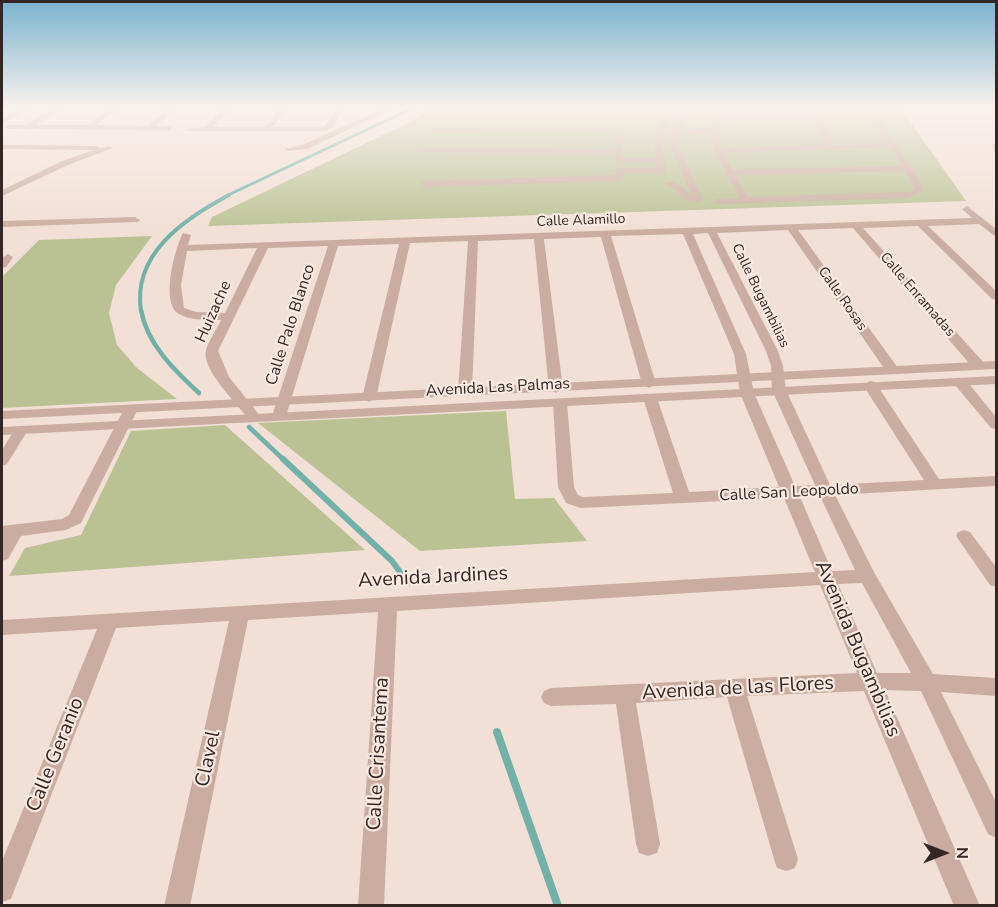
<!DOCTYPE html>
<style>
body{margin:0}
#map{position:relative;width:998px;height:907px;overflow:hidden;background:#f2dfd5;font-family:"Nunito Sans",sans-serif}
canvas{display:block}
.frame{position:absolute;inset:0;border:3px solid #342624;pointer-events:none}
.north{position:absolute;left:914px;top:823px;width:60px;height:60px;-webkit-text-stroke:4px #faeae1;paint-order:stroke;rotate:90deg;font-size:16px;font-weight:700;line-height:24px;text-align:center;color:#342624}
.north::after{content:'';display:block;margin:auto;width:21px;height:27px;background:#342624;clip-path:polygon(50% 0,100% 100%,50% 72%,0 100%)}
</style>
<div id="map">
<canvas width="998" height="907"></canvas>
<div class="frame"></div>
<div class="north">N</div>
</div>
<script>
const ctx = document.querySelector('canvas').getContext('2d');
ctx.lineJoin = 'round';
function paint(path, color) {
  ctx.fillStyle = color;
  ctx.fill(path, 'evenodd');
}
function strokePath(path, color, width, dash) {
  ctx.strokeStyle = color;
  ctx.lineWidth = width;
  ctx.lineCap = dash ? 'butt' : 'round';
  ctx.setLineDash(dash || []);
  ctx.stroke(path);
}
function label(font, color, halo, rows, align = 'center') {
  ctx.font = font + ' "Nunito Sans",sans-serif';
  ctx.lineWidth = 4.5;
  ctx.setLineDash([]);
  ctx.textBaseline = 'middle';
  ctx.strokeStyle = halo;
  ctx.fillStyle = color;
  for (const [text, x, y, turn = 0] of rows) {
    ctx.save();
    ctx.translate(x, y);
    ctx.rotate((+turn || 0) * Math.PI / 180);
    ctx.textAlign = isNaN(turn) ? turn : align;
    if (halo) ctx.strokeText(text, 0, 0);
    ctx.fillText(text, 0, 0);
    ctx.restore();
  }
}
const green = new Path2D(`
 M431,107H900L966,201L208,226L212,217L412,121Z
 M152,236L116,285L109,313L117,345L137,368L177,399L2,408V277L39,240Z
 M506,411L515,499L554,498L587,541L420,551L258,423Z
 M225,425L365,550L9,576L25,548L81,535L131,431Z`);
const streamFar4 = new Path2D(`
 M226,196L415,107`);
const streamFar3 = new Path2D(`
 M141,311C132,254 184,219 229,195`);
const streamFar2 = new Path2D(`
 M141,310C147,344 174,370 199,393
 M249,427L285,461`);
const streamFar1 = new Path2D(`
 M283,459L392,561L408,583`);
const stream = new Path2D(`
 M497,732L558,906`);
const service = new Path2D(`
 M994,144H996V153L994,152L992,145Z`);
const minor = new Path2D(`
 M22,107H30L2,124V119Z
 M55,107H63L36,125H87L112,107H120L96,125L147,126L170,107H177L156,126H173L170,130L8,129L4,127L8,125H26Z
 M225,107H232L213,127H265L281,107H288L273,127H322L326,124L338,107H344L332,128L323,131H190L186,129L205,127Z
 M387,107H396L307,149L289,151L285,149L302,145Z
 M667,107H673L662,145L666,173H625L622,180L619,181L424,187L420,184L424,181L615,175L618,168L621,167L657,168L656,163L617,162L614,154L609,153L419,152L415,150L419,148L614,149L618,135L610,132L432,133L428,131L432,129L611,128L626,134L621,152L623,158H655V138Z
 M683,107H689L682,128L714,130L717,108L723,107V115L817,114L822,118L833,145L888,143L866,107H872L923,186V191L906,198L718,204L715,203V199L739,198L715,151L713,135L680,132L678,146L703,199L698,202L686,201L677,191L665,184C675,177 685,190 692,196L670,146L673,131L666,129L675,127ZM813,118L825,145L723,148L720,142L722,119ZM891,147L902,166L732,170L725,153ZM905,171L915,190L905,192L748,197L735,175Z
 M2,145L97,146L101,148L109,146L113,148L68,165L2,196V190L62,161L94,150L2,149Z
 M967,206L996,229V237L979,224L928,226L996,291V300L992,299L918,226L863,228L984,363L985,366L984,369H974L853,228L798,230L898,368L900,371L898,374H888L788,230L717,233L778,351L783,366L786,390L830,485L924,480L863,385L870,381L875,382L939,479L996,476V486L835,495L875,574L933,674L996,678V696L941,692L996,802V838L988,834L921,691L885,690L980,906H954L864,691L747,696L798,859L795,868L786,871L777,868L774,859L727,697L636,703L660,844L657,853L648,856L639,853L636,844L616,704L551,706L544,703L541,697L544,691L551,688L857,673L820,585L397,611L384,906H358L378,612L248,620L190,906H164L229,621L116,628L11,899L2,902V861L97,629L2,635V620L815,572L784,498L581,508L566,503L558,487L553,403L560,399L567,403L574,487L578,495L583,497L673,493L643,398L650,394L657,398L689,492L779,487L740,393L734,354L683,234L611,236L656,384L649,388L642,384L601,237L544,239L563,389L556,393L549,389L534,239L478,241L472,392L465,396L458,392L468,241L410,243L376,398L369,402L362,398L399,244L338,246L286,416L279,420L272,416L328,246L268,248L218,351L229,377L261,417L254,421L249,420C238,404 201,370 206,350C209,340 217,329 221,320C208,320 191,321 179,314C160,303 175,248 183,233L191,235L188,245L972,218L962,209ZM708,233L766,351L771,366L772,390L815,485L795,486L754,393L746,354L693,234ZM257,248L225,313L196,312L184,308L181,285L187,251ZM820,496L855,570L832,571L800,497ZM862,583L911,673H877L838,584Z
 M135,217L140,220L138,222L2,227V221Z
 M8,254L13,257L6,267L2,268V258Z
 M960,378L965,379L996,417V429L991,428L955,385L953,382L955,379Z
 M131,405L138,409L81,523L66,530L21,536L8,559L2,561V526L62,519L69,515L124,409Z
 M21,426L28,430L7,464L2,466V450L16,427Z
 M964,530L970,532L996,567V587L990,585L956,536L958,532Z`);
const tertiary = new Path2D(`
 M996,361V369L2,419V411Z
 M996,376V384L2,435V427Z`);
const farStreetnames = [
 ["Calle Alamillo",581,221,-2],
 ["Calle Enramadas",917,295,49],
 ["Calle Bugambilias",760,296,64],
 ["Calle Rosas",842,299,55]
];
const streetNames = [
 ["Huizache",214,312,-66],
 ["Calle Palo Blanco",291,325,-72],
 ["Avenida Las Palmas",498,388,-3],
 ["Calle San Leopoldo",789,493,-3]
];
const nearStreetnames = [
 ["Avenida Jardines",433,578,-3],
 ["Avenida Bugambilias",857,649,67],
 ["Avenida de las Flores",738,689,-3],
 ["Calle Crisantema",379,754,-87],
 ["Calle Geranio",56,755,-68],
 ["Clavel",209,759,-78]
];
paint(green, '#bac294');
strokePath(streamFar4, '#72b1a9', 3);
strokePath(streamFar3, '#72b1a9', 4);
strokePath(streamFar2, '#72b1a9', 4.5);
strokePath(streamFar1, '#72b1a9', 6);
strokePath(stream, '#72b1a9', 8);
paint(service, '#caada0');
paint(minor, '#caada0');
paint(tertiary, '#caada0');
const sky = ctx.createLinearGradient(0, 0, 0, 234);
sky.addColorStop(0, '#79b3cf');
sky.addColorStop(0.46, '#f9f1ec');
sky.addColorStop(1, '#f9f1ec00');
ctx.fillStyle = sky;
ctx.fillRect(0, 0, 998, 234);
label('14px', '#342624', '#faeae1', farStreetnames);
label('16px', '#342624', '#faeae1', streetNames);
label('20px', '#342624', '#faeae1', nearStreetnames);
</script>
